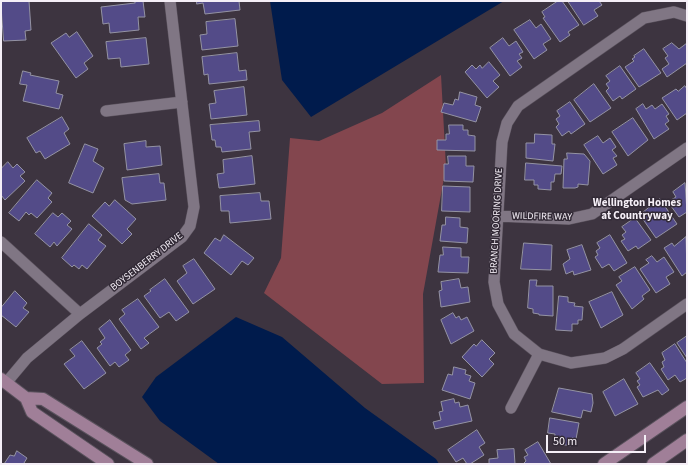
<!DOCTYPE html>
<style>
body{margin:0}
#map{position:relative;width:688px;height:465px;overflow:hidden;background:#3d3440;font-family:"Source Sans 3",sans-serif}
canvas{display:block}
.frame{position:absolute;inset:0;border:2px solid #f5eff7;pointer-events:none}
.scale{position:absolute;left:546px;top:435px;width:100px;height:18px;box-sizing:border-box;border:2px solid #f5eff7;border-top:0;padding-left:5px;font-size:12px;line-height:14px;white-space:nowrap;color:#f5eff7;-webkit-text-stroke:3px #322a36;paint-order:stroke}
</style>
<div id="map">
<canvas width="688" height="465"></canvas>
<div class="frame"></div>
<div class="scale">50 m</div>
</div>
<script>
const ctx = document.querySelector('canvas').getContext('2d');
ctx.lineJoin = 'round';
function paint(path, color) {
  ctx.fillStyle = color;
  ctx.fill(path, 'evenodd');
}
function strokePath(path, color, width, dash) {
  ctx.strokeStyle = color;
  ctx.lineWidth = width;
  ctx.lineCap = dash ? 'butt' : 'round';
  ctx.setLineDash(dash || []);
  ctx.stroke(path);
}
function label(font, color, halo, rows, align = 'center') {
  ctx.font = font + ' "Source Sans 3",sans-serif';
  ctx.lineWidth = 3;
  ctx.setLineDash([]);
  ctx.textBaseline = 'middle';
  ctx.strokeStyle = halo;
  ctx.fillStyle = color;
  for (const [text, x, y, turn = 0] of rows) {
    ctx.save();
    ctx.translate(x, y);
    ctx.rotate((+turn || 0) * Math.PI / 180);
    ctx.textAlign = isNaN(turn) ? turn : align;
    if (halo) ctx.strokeText(text, 0, 0);
    ctx.fillText(text, 0, 0);
    ctx.restore();
  }
}
const green = new Path2D(`
 M441,75L446,167L423,294L424,383L382,384L264,293L281,258L290,138L319,141L382,113Z`);
const water = new Path2D(`
 M270,1H504L311,117L282,80Z
 M236,317L282,337L365,408L436,459L439,464H219L160,421L142,397L156,377Z`);
const building = new Path2D(`
 M1,1H29L31,30L25,31L26,40L4,41Z
 M134,1H143L145,17H138L139,30L110,33L109,23L103,24L101,7L135,3Z
 M197,1H239L240,10L205,14L203,3L197,4Z
 M558,1H562L579,25L568,32L570,35L560,42L543,18L545,17L542,12Z
 M568,1H599L602,5L594,10L598,16L584,25Z
 M235,19L238,46L202,50L200,35L207,34L206,22Z
 M530,20L536,28L541,24L551,39L543,44L547,50L534,59L514,30Z
 M77,32L93,56L84,63L88,69L76,78L51,43L66,33L69,37Z
 M146,38L149,64L121,67L120,58L108,59L106,42Z
 M503,38L509,46L516,41L523,52L519,54L522,58L517,61L522,67L510,76L490,48Z
 M672,43L679,49L687,43V63L667,77L662,69L669,64L665,58L668,56L663,49Z
 M644,49L661,73L639,87L625,67L634,61L632,59L635,57L634,56Z
 M237,53L239,71L246,70L247,80L209,84L208,74L204,75L202,57Z
 M489,62L500,75L493,81L499,87L487,98L465,72L472,65L476,69L480,65L482,68Z
 M620,66L636,89L622,99L620,96L613,101L606,91L609,88L606,84L610,81L606,76Z
 M23,71L31,73L30,75L59,81L56,93L63,95L59,109L23,101L27,85L20,84Z
 M594,84L611,108L590,122L574,100Z
 M685,86L687,89V113L677,120L662,98L676,89L678,91Z
 M244,87L247,115L211,119L209,104L216,103L214,91Z
 M460,92L477,97L475,105L481,107L476,122L441,112L444,103L453,105L455,99L458,100Z
 M570,102L585,124L571,134L569,131L562,136L556,127L559,124L556,119L560,116L557,111Z
 M643,104L646,109L652,105L655,109L662,104L669,114L666,116L669,121L665,124L669,129L654,139L636,109Z
 M62,117L69,129L64,133L70,144L45,159L40,151L36,153L27,138Z
 M633,118L648,140L628,156L612,132Z
 M259,121L260,131L249,132L251,149L222,152L221,147H216L215,140H212L210,125Z
 M449,125H463V130H468V135L475,136V151L437,150V140H446V134H449Z
 M535,134L552,135V144H555L553,161L526,158V143H534Z
 M598,136L603,143L610,138L616,147L612,150L617,156L613,158L617,165L603,174L584,145Z
 M146,141V147L160,146L162,165L127,170L124,144Z
 M85,144L98,149L93,161L104,168L93,193L69,183Z
 M567,153L584,154L590,161L588,185L578,184V187L575,188H563L564,159H567Z
 M252,156L255,184L219,188L217,174L224,173L223,160Z
 M448,156H466V166H474L473,182L444,181V164H448Z
 M8,162L13,168L17,164L25,172L20,176L25,181L5,200L1,195V169Z
 M526,163L562,166L561,174H555L554,182H551V190L538,189V185H534V180H525Z
 M159,174L160,183H164L166,200L132,204L125,200L122,178Z
 M37,180L52,193L48,198L52,202L37,218L31,213L29,215L26,212L19,221L9,213Z
 M685,183L687,212L679,217L671,206L674,204L671,200L676,197L673,192Z
 M443,186L470,187V212L442,211Z
 M260,193L261,201H269L271,219L230,223L229,211H221L220,196Z
 M660,199L677,224L656,238L640,215Z
 M115,200L136,219L127,229L132,234L122,244L92,216L105,202L109,206Z
 M53,213L58,217L62,213L71,221L67,225L72,229L57,246L54,242L50,247L35,234Z
 M446,217L460,218V227L468,228L467,243L440,241L442,225H445Z
 M635,218L651,240L638,249L636,246L628,251L621,241L625,239L622,235L626,232L622,227Z
 M89,224L102,235L98,240L106,246L87,269L82,265L79,269L74,265L72,267L62,258Z
 M224,235L254,258L248,265L242,261L231,275L204,253L215,238L220,241Z
 M610,235L627,263L614,271L609,264L602,268L595,257L598,255L596,251L600,248L597,243Z
 M686,237L687,272L682,276L664,248L672,243L674,246Z
 M524,243L552,245L551,270L521,269Z
 M582,245L591,270L574,275L573,271L566,274L563,264L570,259L567,250Z
 M443,247L461,248V257H469L468,273L438,272L439,263L440,255H443Z
 M652,256L657,262L664,257L674,272L666,277L670,284L656,293L640,269L649,263L646,260Z
 M194,259L215,289L193,304L177,281L187,273L183,266Z
 M635,267L650,290L642,296L644,299L632,309L616,285L622,281L619,277Z
 M165,279L189,312L176,321L169,312L160,318L144,296L151,291L150,290Z
 M459,279L461,288L468,287L470,302L441,307L439,291L442,290L441,282Z
 M530,280H537L536,286H553V316L539,315V314L533,313V309L528,308Z
 M15,291L27,303L23,308L29,312L16,327L1,315V308Z
 M612,292L623,315L601,328L589,302Z
 M559,296L568,297V302L575,303L574,306L583,307L582,320H578V324H572V331L556,330Z
 M138,299L159,327L144,338L149,343L141,349L119,319L125,314L122,310Z
 M453,313L456,318L459,316L461,320L467,317L474,331L451,344L441,320Z
 M110,320L131,350L125,355L129,360L119,367L115,362L110,366L97,348L102,344L100,342L105,338L99,329Z
 M687,336V358L677,343Z
 M482,340L495,353L489,359L494,364L482,377L462,357L474,344L476,346Z
 M82,341L106,373L84,389L64,364L75,356L70,350Z
 M675,344L687,363V378L680,382L675,375L668,380L661,369L664,367L662,362L665,360L662,353Z
 M650,363L669,390L662,395L658,390L643,397L637,387L640,385L637,381L640,379L636,373Z
 M454,367L466,370L465,374L471,376L469,381L475,383L470,399L442,390L448,374L452,375Z
 M624,379L638,404L615,416L603,392Z
 M559,388L592,394L593,403L591,412L583,410L581,418L552,412Z
 M454,399L455,403L459,402L460,407L468,405L472,421L435,429L433,422L441,420L439,412L443,411L441,402Z
 M550,418L579,423L576,439L572,438L571,446L554,443L555,434L548,433Z
 M477,430L485,443L479,447L484,455L470,464H467L463,458L456,462L448,450Z
 M538,442L551,464H523L526,461L524,457L528,455L525,450Z
 M514,449L515,464H489V459L498,458L497,450Z
 M17,451L27,458L24,463L25,464H4L10,455L14,456Z`);
const street = new Path2D(`
 M687,16L674,12L644,18L518,106L507,123L502,142L494,282L498,304L514,334L539,354L571,363L605,358L623,349L687,304
 M106,111L182,102
 M497,216L569,219L592,214L687,148
 M1,242L80,314
 M6,383L27,358L80,314L182,237L190,226L194,207L170,1
 M511,408L539,354`);
const secondary = new Path2D(`
 M1,379L26,398L32,412L108,464
 M26,398L43,399L147,464
 M604,464L687,407
 M653,464L687,440`);
const streetNames = [
 ["WILDFIRE WAY",542,217,1],
 ["BRANCH MOORING DRIVE",497,221,-87],
 ["BOYSENBERRY DRIVE",147,262,-38]
];
const neighbourhoodNames = [
 ["Wellington Homes",637,204],
 ["at Countryway",637,217]
];
paint(green, '#83464e');
paint(water, '#001b4c');
paint(building, '#534b88');
strokePath(building, '#9493a3', 1);
strokePath(street, '#5a525d', 12);
strokePath(secondary, '#5a525d', 14);
strokePath(street, '#807684', 11);
strokePath(secondary, '#a07f98', 12);
label('10px', '#f5eff7', '#322a36', streetNames);
label('bold 11px', '#f5eff7', '#322a36', neighbourhoodNames);
</script>
